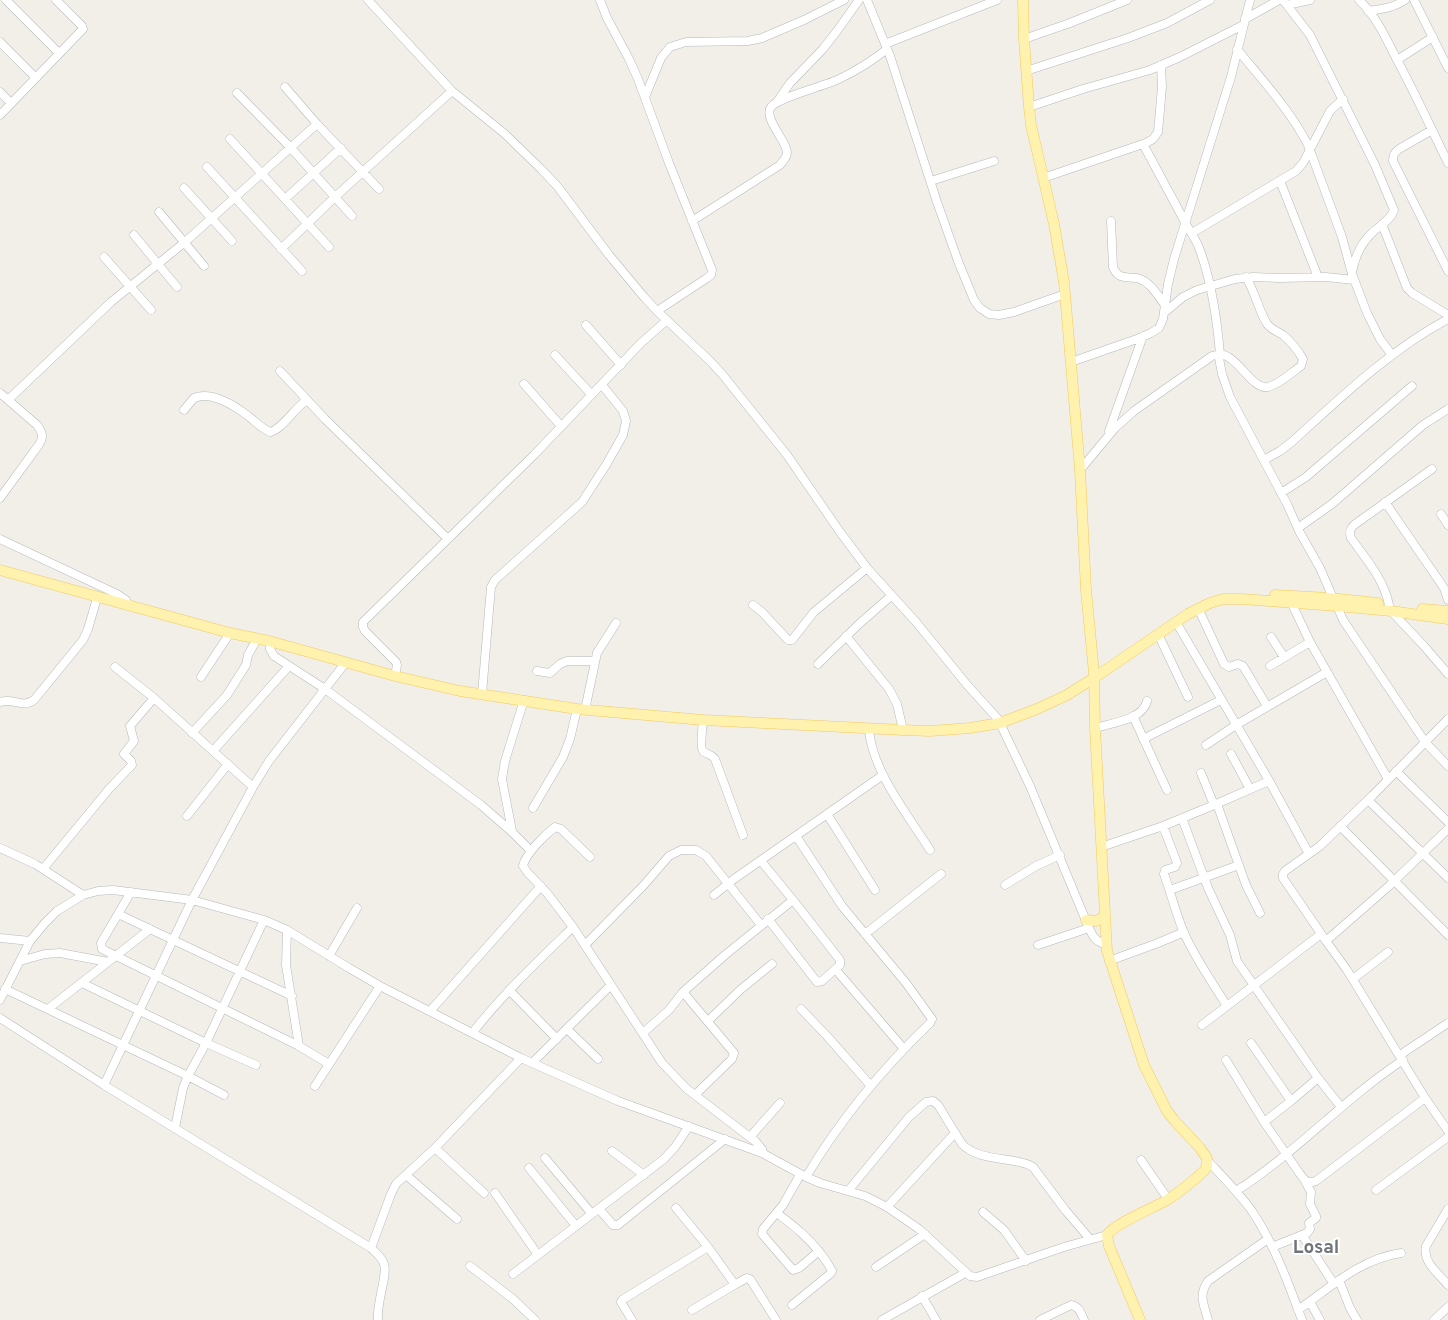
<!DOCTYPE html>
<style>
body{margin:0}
canvas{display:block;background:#f1efe8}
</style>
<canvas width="1448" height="1320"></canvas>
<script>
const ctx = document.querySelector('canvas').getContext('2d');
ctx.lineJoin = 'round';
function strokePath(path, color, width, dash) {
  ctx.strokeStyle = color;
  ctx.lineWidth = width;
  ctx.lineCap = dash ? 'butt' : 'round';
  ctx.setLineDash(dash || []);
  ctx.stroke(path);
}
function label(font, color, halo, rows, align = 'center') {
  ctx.font = font + ' Overpass,sans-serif';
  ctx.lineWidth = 4;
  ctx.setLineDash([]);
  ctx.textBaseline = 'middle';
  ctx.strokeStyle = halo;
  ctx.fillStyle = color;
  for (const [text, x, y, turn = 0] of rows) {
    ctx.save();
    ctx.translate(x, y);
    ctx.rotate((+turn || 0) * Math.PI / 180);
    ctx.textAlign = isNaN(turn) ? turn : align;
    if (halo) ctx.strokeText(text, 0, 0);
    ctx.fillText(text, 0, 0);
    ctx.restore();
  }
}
const minor = new Path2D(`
 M6,0L59,53
 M368,0L452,91L505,134L541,169L558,187L609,255L644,297L657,311L710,361L722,374L787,455L840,532L867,568L916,622L968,686L998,719L1030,786L1089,928C1093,937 1096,942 1106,944
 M600,0L607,18L629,59L638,79L669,163L712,270L711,275L707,278L657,311
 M867,0L890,56L937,202L958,261L974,300L980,308L989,314L999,315L1014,312L1065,294
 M1283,0L1310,35L1375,165L1394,210C1391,220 1379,226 1372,233C1360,244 1355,257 1352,272
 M1359,0C1376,16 1386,38 1396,58C1415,93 1431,128 1448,163
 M1414,0L1448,68
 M1287,5L1310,0
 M1368,11C1382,9 1393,8 1405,0
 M1245,19L1279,0
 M1024,39L1070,23L1127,0
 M0,42L36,78
 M885,44L997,0
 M1237,49C1262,80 1290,110 1308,145L1342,237L1352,274L1367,313L1380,339L1392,355
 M1397,60L1433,37
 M1026,71L1128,38L1167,23L1210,0
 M285,87L317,124L379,189
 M0,92L11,103
 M237,93L290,147L352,216
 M645,97L661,58L670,47L686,42L748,41L762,38L804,20L844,0
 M777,102L790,83L822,50L837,31L859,0
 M1029,107L1083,89L1150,70L1180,57L1243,25
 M0,115L83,29L82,26L56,0
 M1432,130L1399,149C1394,153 1393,155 1393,161L1448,271
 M230,139L329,247
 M1143,144C1157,170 1171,196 1185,222C1189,230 1194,237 1198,245C1211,278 1217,319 1220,354L1219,358L1222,374L1230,397L1287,504L1299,531L1320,568L1333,598
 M207,167L302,271
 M1043,178L1146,143L1153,139L1158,132L1162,87L1161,65
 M931,181L994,161
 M1280,181L1318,277
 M184,188L232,241
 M285,199L341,148
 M159,212L204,266
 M692,221L780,165C783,161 787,158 787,152C786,140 763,118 771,107C779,97 825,86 839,79C856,71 872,61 887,49
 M1111,221L1113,267C1119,282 1129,275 1140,279C1151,283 1158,296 1165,305
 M1382,224L1407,288L1412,293L1448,315
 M1192,233L1296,171L1303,163L1330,111L1343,99
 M134,235L177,287
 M281,249L335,197L452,91
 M104,257L151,310
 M1164,313L1183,297L1197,290L1235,279L1253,277L1279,278L1326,277L1354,280
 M586,325L621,365
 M555,355L591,394
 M1071,362L1137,339L1151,333L1159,328L1163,319L1168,284L1174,259L1231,77L1250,0
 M280,371L325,419L448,539
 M524,384L561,426
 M0,393L37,425C43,433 44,438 38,446L0,498
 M8,400L111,302L185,242L317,124
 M184,410L194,398C211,391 234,405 248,416C255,421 261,428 270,432C283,429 294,408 307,400
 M1109,431L1143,336
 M1264,460L1280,451L1293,441C1341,397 1390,350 1448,319
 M1080,470L1115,428L1134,411L1212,356C1213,356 1219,354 1220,354C1238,356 1252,390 1268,387C1280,384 1291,373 1301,366L1303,359C1298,351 1291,341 1283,335C1277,331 1272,330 1267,324C1259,311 1255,292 1246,277
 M1281,493L1306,477L1412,386
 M1385,502L1444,588L1448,600
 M1441,514L1448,525
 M1298,528L1332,504L1423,425L1448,409
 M0,539L117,594L126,600L129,606
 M1291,602L1310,642L1388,779
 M753,605L762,612L788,640H792L814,612L867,568
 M1389,605C1384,579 1366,559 1351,538C1349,532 1350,529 1354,525L1432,469
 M1337,606L1343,620L1425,742L1448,766
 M1198,608L1224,664L1229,667L1238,664L1243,666L1267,706
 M1391,611L1424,646L1448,674
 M1176,622L1267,777L1309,854
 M1158,634L1188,697
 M846,636L889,689L897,704L903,730
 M1271,637L1284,657
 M269,641L270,649L274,656L325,689L481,805L512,832L531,851
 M818,664L859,624L891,596
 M1270,666L1310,642
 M115,667L154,698L253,787
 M537,671L550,673L560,664L567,661H595
 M395,676L397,665L396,662L365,631L363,627V622L534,455L641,343L667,320
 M201,677L230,633
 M482,694L491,587L495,580L582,502L606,465L623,435L626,421L623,411L602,385
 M0,702C13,697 22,709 34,700L83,640L88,629L97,598
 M585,710L597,653L616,623
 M1133,716L1167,790
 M1448,719L1373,795L1320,846L1285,871L1283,874V878L1326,941L1347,970L1425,1098L1448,1131
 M703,720C703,726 699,749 704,752C709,755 711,754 715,759L743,835
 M1095,728C1111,723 1143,720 1147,701
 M869,729C872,771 908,815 930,850
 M192,733L227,695L246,665L248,655L257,639
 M1143,739L1221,700
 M1206,745L1236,725L1327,672
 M213,751L289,666
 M1231,754L1250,789
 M1396,771L1448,822
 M1201,773L1214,805
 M1368,800L1448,878
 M1217,804L1246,885L1260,913
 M533,808L563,757L570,739L577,709
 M827,814L875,890
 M187,816L228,764
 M1182,818L1208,888L1230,935L1237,961L1318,1078L1341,1107
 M1163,826L1177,863L1175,867L1165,870L1164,874C1171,893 1176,914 1184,933C1195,958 1212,982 1227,1006
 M1340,826L1448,935
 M512,831L502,779L505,761L524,700
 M796,836L842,906L906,983L932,1019L930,1023C882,1069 840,1120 806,1177
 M1101,847L1163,826L1214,805L1269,781
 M0,848L35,864L83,895
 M590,857L561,829L555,827C546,834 525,854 523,866L528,873L547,893L573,927L662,1063L687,1089L756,1142L762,1149V1153
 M761,861L793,900L840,960V965L822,981L817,982L768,919
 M43,869L109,789L132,765L131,761L124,754L134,741L130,726L154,698
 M1005,885L1036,866L1060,855
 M1170,890L1239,865
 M131,892L101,943L102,949L299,1046L329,1064
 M714,895L734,879L883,775
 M118,914L292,996
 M287,930L286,965L299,1046
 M865,934L941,874
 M0,938L30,941
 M1326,941L1389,886L1448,829
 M585,945L643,886L669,856L681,850H696L706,856L761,925
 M1038,945L1089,928
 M329,956L357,908
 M20,961L45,954L60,953L108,962
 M1109,961L1158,943L1184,932
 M836,970L904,1049
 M1353,979L1388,952
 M82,983L206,1043L256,1065
 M5,989L188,1076L224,1095
 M509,990L557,1039
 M683,992L734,1053L732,1059L695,1095
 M0,1000L30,941L45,923L57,911L83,895L98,891L113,890L192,900L264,920L287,930L349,968L380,986L521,1058L618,1101L762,1153L806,1177L820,1183L865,1196L887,1207L919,1229L970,1276L977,1277L1064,1247L1107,1235
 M48,1009L150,929
 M801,1009L827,1036L871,1086
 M431,1010L541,886
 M0,1018L104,1085L371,1248C376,1253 382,1257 384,1264C388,1274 376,1304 378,1320
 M708,1021L740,990L772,964
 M1202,1025L1321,934
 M567,1029L598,1059
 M473,1032C503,994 538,961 573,927
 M643,1033L669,1010L683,992L725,955L793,900
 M1251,1043L1291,1101
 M1400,1055L1448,1023
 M1226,1060L1264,1122L1300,1174C1305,1180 1307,1184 1316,1181L1425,1098
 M533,1062L611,985
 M104,1085L192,900L253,787L269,761L346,662
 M315,1086L380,986
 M1264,1122L1291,1101L1318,1078
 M175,1128L183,1088L188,1076L206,1043L264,920
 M750,1137L780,1103
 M435,1148L484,1193
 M612,1151L644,1175
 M545,1158L592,1214
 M1141,1160L1168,1199
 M1208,1161C1223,1177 1239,1193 1252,1211C1274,1244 1288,1282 1302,1320
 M529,1168L576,1226
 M406,1175L457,1219
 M800,1175L783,1205L763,1229L762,1234L793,1270L799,1268L819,1251
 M1376,1190L1448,1137
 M848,1191L909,1117L926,1102L933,1101L938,1105L962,1144C974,1157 997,1158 1014,1161C1021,1162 1027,1163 1033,1167L1066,1211L1090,1239
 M1236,1191C1296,1153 1344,1099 1403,1060
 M495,1193L538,1255
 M887,1207L955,1133
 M676,1208L708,1247L733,1282L736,1284L747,1278L750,1279L776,1320
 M599,1209L613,1225H618L725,1139
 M1448,1209L1426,1246C1422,1262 1439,1274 1448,1285
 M983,1212L1004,1230L1026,1261
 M777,1213C795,1227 807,1236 821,1254C825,1259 829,1265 832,1271L830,1274L792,1305
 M1302,1235L1334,1284
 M1272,1247L1307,1233L1310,1229L1309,1223L1316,1218V1216L1310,1204L1311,1192L1305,1181
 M371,1248L391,1194L396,1184L435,1148L521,1058
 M470,1266L513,1299L535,1320
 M876,1267L925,1234
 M513,1274L664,1159L675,1147L689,1126
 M1339,1280L1350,1308L1357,1320
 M922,1296L936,1320
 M1310,1302L1320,1320
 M692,1310L736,1284
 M1298,1310C1331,1287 1360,1259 1401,1253
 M632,1320L621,1302L622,1300L708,1247
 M882,1320L965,1273
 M1040,1320L1071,1305C1079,1306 1081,1313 1084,1320
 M1208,1320C1204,1304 1198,1296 1208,1281L1268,1239
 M1434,1320L1448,1307`);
const major = new Path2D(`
 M1023,0L1024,39L1029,107L1031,125L1054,224L1064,282L1080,470L1086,590L1094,673L1095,728L1107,951L1144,1065L1167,1111L1174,1120L1200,1148L1207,1158V1166L1204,1171C1193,1181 1180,1192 1167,1200C1153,1208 1114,1224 1107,1235L1109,1246L1140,1320
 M0,570L230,633L269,641L395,676L460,691L577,709L703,720L903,730L930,731L970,728L1000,723L1037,709L1067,695L1094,678L1188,614L1210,603L1223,599H1242L1337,606L1391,611L1448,619
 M1275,595L1329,598L1378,603
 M1422,609L1448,611
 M1086,920L1096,921L1104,917`);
const districtNames = [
 ["Losal",1316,1249]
];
strokePath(minor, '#b5b8bc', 9);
strokePath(major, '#f2c960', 11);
strokePath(minor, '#fff', 8);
strokePath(major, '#fff2af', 10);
label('bold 19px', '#70757a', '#fff', districtNames);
</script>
